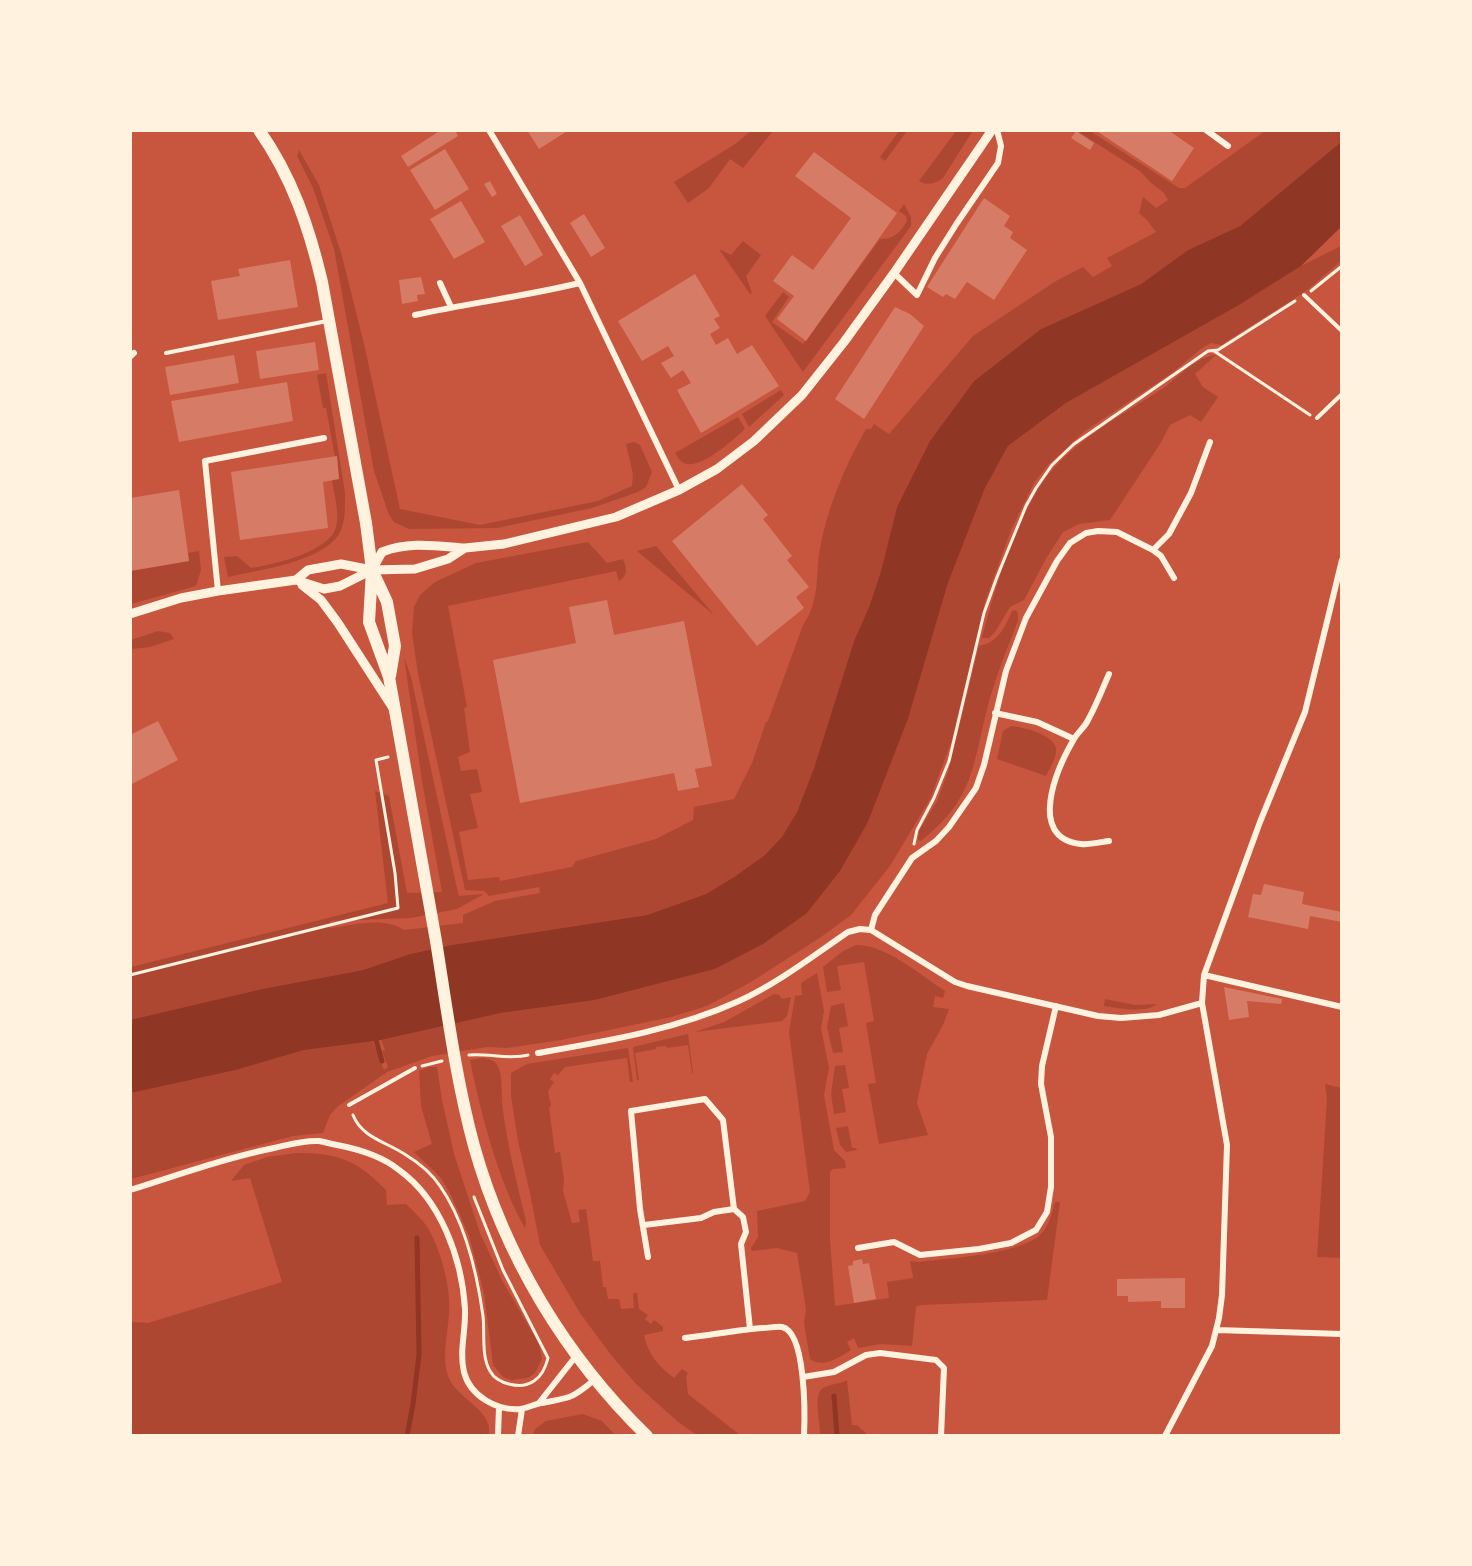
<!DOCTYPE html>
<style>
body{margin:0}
#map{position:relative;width:1472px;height:1566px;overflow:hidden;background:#c8553d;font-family:Literata,serif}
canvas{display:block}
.frame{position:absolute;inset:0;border:132px solid #fff3e0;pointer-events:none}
</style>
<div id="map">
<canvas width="1472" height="1566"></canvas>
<div class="frame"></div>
</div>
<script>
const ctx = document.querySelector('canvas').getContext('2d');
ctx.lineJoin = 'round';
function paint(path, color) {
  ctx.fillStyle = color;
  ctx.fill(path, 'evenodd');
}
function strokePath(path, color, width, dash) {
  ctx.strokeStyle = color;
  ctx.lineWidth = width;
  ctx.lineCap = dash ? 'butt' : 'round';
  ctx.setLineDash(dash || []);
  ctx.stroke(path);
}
const green = new Path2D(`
 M751,131H773L743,168L730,159L709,188L688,203L674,182L735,144Z
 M899,131H907L885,161L880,157Z
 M956,131L972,132L943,178C935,184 927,186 919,181Z
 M1077,131H1090L1179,188H1185L1265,131H1341V142L1240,226L1188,250L1141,284L1041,329L974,381L930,441L897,507L881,571L869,607L854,641L814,768L797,812L783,837L765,855L734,877L706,894L647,915L452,945L410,954L363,970L262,989L131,1020V967L388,903L375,791L389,796L407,893L442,892L422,781L404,657L411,677L458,893L459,896L484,894L457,909L411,918L330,921V928C353,925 385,916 404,930L463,923V915L495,901L540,893L539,887L489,896L484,891L465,890L418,674L412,633L414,607L420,595L435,582L476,563L588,542L607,563L623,559C627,569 628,575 619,581L616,571L448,606L467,707L464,708L470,752L458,757L461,771L477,769L482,792L470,794L478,828L459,832L468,880L499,877L500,881L572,867L576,861L656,839L693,820L694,807L734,799L752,763L766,722L768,721L803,625C819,602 816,580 819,554C826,510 844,468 866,429H871L874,424L889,434L973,336L1056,281L1083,267L1093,277L1112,266L1107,258L1156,232L1147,220L1139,213L1143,197L1156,208L1168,200L1164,193L1150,182L1140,171Z
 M299,150L319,185L342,256L364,344L400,509L480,525L598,501L632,486L633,474L626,444L634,442L640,445L652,472L646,487L638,492L592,508L497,528L409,529L394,522L389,515L374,471L334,249L313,188L297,156Z
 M904,204L911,217V226L803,372L765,316L783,292L789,297L772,322L803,344L880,239C894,239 900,233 907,221L906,216L899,211Z
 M743,241L761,255L746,276L752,293L750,294L719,249L731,255Z
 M1341,246V261L1306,291L1221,345L1211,343L1202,348L1172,373L1085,431L1048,465L1034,483L1011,530L985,602L951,743L930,799L890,866L851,915L821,937L751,982L707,1006L671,1017L561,1040L507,1048L487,1047L432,1056L387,1072L337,1107L330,1115L323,1133L293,1136L131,1179V1093L236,1070L304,1050L372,1040L384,1070L388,1067L382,1051L385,1050L381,1040L501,1013L595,1000L715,969L763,944L806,914L868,822L908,719L948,583L985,488L1008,446L1066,403L1239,305L1301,266Z
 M1216,355L1195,374L1203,387L1218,397L1201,422L1190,415L1170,425L1160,444L1110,520L1079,524L1063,532L1047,557L1024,600L1010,607L995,632L989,638H982C994,590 1019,508 1052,470C1081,437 1122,415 1159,391C1176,380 1194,357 1216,355Z
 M326,373L345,493C345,505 346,522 339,534C322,562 258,570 228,577L224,557L237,556L251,568C272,565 330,552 336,527C340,513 334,495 332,480L339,479L337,457H335L326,408H323L317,375Z
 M781,390L784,395L749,427L742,414Z
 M738,417L745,429C734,439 696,475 681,461C678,459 677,456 675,453Z
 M656,546L714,615L637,551Z
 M199,551L201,570L196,586L131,604V571L189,561L188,553Z
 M1016,610L1018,614V621C1006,651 994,681 986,713C972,772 971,801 921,841L918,840L919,831L937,801L948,772L979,646C998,643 1005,627 1012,611Z
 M158,631L170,633L174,639L150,647L131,649V640Z
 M1011,726C1023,727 1055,735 1056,749C1057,757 1050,768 1046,776L997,759L1003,731Z
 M856,945C887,945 920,975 945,991L943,998L935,996L933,1007L949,1009L943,1025L927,1054L917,1103L928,1135L879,1144L868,1084L876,1083L866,1023L874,1021L864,962L837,966L841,990L827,992L823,967L843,951Z
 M817,973L824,1011L821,1028L829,1068L824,1095L834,1150L845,1161L846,1168L833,1169L830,1172V1240L835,1306L889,1298L887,1282L913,1278L910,1261L918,1262C948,1258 1023,1255 1043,1232C1050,1223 1052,1212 1055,1202H1060L1047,1300L921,1305L916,1307L912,1346L881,1344L858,1348L854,1338L847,1342L851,1350C840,1357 823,1369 810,1359L804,1323L806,1309L797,1253L777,1248L752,1251L751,1248L758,1237L757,1211L805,1201L810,1192L789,1032L795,996L802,995L801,983Z
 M774,994L779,995L782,999L791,997L787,1016L782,1021L695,1032L724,1022Z
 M1105,999L1135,1005L1157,1004C1144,1014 1119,1008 1104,1006Z
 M844,1003L848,1026L839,1028L843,1052L833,1053L827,1027L831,1006Z
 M688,1034L693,1073H692L688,1045L667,1048L666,1046L656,1047V1049L635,1053L639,1080H637L633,1047Z
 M628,1048L633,1082H630L627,1058L565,1067L558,1075L554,1073L550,1079L554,1082L548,1091L551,1106L549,1107L555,1153L560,1152L564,1180L563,1191L572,1223L580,1222L578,1210L586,1209L593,1261H600L603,1287H606L608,1299H619L621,1309L634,1308L633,1293H637L639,1309L648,1315L645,1319L651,1324L654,1320L663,1327V1331L644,1335C648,1354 658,1366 674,1378L682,1369L688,1373L686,1377L688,1394L740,1435H697L678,1422L636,1384L611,1355L580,1313L540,1245L530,1193L518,1141L511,1096V1073L527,1064Z
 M481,1058C489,1058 497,1061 499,1069C503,1079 501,1099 503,1111C508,1148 517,1184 526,1221L525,1228C498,1181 481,1114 470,1060Z
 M845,1065L849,1088L842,1089L846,1112L834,1114L831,1094L835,1066Z
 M429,1067H437L442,1100L454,1154L480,1233L504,1284L539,1344L542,1359L535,1373L528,1378L511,1380L503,1377L493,1365L484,1293L469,1236L451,1195L441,1178L414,1152L432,1144L421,1106L419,1071Z
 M1325,1084L1341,1088V1258L1317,1257L1327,1098Z
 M848,1126L852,1148H856L857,1150L846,1152L840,1145L836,1128Z
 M296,1153C338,1153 357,1160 386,1190L387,1205L406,1204C414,1212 422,1219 428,1228C441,1251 451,1287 449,1313C448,1333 442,1354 447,1373C454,1399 493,1408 489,1435H131V1322L148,1323L282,1282L250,1178L231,1181L244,1165L267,1157Z
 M847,1380L852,1425H857L868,1435H820C821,1423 812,1395 823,1388C830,1384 840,1384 847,1380Z
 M583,1414L602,1421L615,1435H533L535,1429L546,1421Z`);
const water = new Path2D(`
 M1341,142V227L1301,266L1239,305L1066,403L1008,446L985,488L948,583L908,719L868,822L840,871L806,914L763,944L715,969L595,1000L501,1013L381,1040L304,1050L236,1070L131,1093L130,1020L262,989L363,970L410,954L452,945L647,915L706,894L734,877L765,855L782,837L797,812L814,768L854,641L869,607L881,571L897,507L930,441L974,381L1041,329L1141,284L1188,250L1240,226Z`);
const stream = new Path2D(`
 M376,1040L382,1061
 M834,1396L837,1436
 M407,1436L413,1404L419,1355L417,1238`);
const building = new Path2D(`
 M441,130H455L458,136L408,167L401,156Z
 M527,130H569L539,149Z
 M1095,130H1168L1194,148L1172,181Z
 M1076,131L1094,143L1090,150L1071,138Z
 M445,149L469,189L435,210L410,170Z
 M814,152L897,213L806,341L777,319L794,296L773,281L792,255L813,270L851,218L795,176Z
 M490,181L497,194L492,197L484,184Z
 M984,198L1010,216L1004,226L1013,232L1010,238L1027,250L994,300L967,282L955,299L946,294L943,297L927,287Z
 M461,201L485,242L454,259L430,219Z
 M584,214L605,248L591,257L570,223Z
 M520,215L543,255L525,266L501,226Z
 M290,260L298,307L218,320L211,281L240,276L238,269Z
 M695,274L720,316L714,319L720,328L710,334L716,345L728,338L737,354L752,345L779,386L701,433L677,390L691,383L683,370L671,378L661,363L674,356L668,346L642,361L618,321Z
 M421,277L425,294L417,295L418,301L402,304L399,280Z
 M895,307L910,314L924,326L864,419L835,399Z
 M315,342L319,370L260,379L256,351Z
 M234,355L239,383L170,395L165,367Z
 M287,382L293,421L179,442L171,401Z
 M337,456L339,479L323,482L328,528L240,540L231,472Z
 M742,484L768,515L763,519L792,556L787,560L809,587L796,597L804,608L757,646L672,541Z
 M179,490L189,561L130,571V498Z
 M607,600L614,635L684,621L712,766L695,769L699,787L678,791L674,773L520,803L493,660L576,643L569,607Z
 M158,721L178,760L130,785V735Z
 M1264,884L1304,892L1302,904L1342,912V922L1310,916L1308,929L1248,917L1253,894L1261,895Z
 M1224,987L1282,999L1281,1004L1247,1001L1249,1017L1229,1020Z
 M862,1259L863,1264L869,1263L876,1299L854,1303L848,1266L853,1265V1261Z
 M1185,1278V1308H1161V1301L1128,1302V1296H1117V1279Z`);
const path = new Path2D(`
 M1311,291L1342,266
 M1214,351L1310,415
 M914,844L917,830L934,798L949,761L984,613L997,577L1026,506L1036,488L1052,465L1074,444L1208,351L1218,350L1295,301
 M130,975L398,908L395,873L376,760L388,757
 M469,1055C489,1053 508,1060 528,1055
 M422,1066L442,1061
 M353,1115C362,1138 387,1142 406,1155C419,1163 432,1174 440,1186C465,1222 477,1273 483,1316C485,1333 481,1356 490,1371C497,1384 521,1390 534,1381C542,1376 546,1366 548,1358L503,1270L474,1197`);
const service = new Path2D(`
 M1304,295L1342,331
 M166,353L327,321
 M1317,418L1342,394
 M349,1105L415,1068`);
const minor = new Path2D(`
 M489,130L580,283L679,490
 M1206,130L1228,146
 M894,273L917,295L935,258L957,223L998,163L1001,146L997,130
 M440,283L451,307
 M415,315C470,303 526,296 580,283
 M130,357L134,353
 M1153,550L1169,534L1191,493L1210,442
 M218,591L205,461L324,438
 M995,713L1037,722L1074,739
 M1109,841C1100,842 1090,845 1081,844C1026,838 1057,768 1074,739C1078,732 1085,727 1088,720C1096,706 1102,690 1109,674
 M871,930L875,915L912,858L936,841L949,827L976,788L984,765L1006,671L1026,618L1057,561L1070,543L1086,533L1098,531L1117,532L1153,550L1161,556L1174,578
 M1204,975L1342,1007
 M538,1053C607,1041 675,1030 739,1001C778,983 813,956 848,932L860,929L871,930L955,982L967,986L1098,1016L1121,1018L1159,1015L1202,1003
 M130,1190C178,1175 225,1158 274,1148C288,1145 304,1140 319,1141C325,1142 331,1144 337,1145C358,1149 382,1156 399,1170C441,1200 462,1259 465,1309C466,1331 459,1351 464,1372C470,1396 497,1411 520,1409C528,1408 534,1404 542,1403C551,1401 560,1400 569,1397C578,1394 587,1385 595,1380
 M644,1225L701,1218L714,1212L734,1209L743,1217L746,1232L741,1244L750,1329
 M858,1248L894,1242L920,1255L979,1249L1011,1243L1036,1230L1047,1212L1051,1187V1137L1041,1084L1042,1066L1056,1006
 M648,1257L640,1209L631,1111L705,1099L723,1120L734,1209
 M1217,1330L1342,1334
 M685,1338C711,1335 737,1330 763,1328C769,1328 777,1326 782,1327C806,1332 805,1415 804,1436
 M803,1377L834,1372L866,1355L880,1353L936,1360L944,1368L941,1436
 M539,1403L576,1356
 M498,1436L499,1407
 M518,1436L522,1409
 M1165,1436L1212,1346L1219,1318L1222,1295L1227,1145L1202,1003L1204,975L1260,822L1305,712L1342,560`);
const tertiary = new Path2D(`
 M296,580L324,589L340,586L372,570L382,552C409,541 437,546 465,548
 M302,585L321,600L338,623L393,708
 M130,614L181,598L218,591L296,580L308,570L341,564L372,570L415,569L448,559L465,548L504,544L616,517L679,490L717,469L754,441L802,395L844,342L894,273L992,130`);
const primary = new Path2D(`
 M259,130C292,177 309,227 322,282L366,523L372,570L369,622L389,677C405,765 421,853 436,941C447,1010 456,1080 474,1146C505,1256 565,1356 647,1436
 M373,572L387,602L395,646L390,676`);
paint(green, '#ae4732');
paint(water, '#8f3625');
strokePath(stream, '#8f3625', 5);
paint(building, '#d67c66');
strokePath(path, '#fff3e0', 3);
strokePath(service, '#fff3e0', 4);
strokePath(minor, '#fff3e0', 6);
strokePath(tertiary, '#fff3e0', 9);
strokePath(primary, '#fff3e0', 12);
</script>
